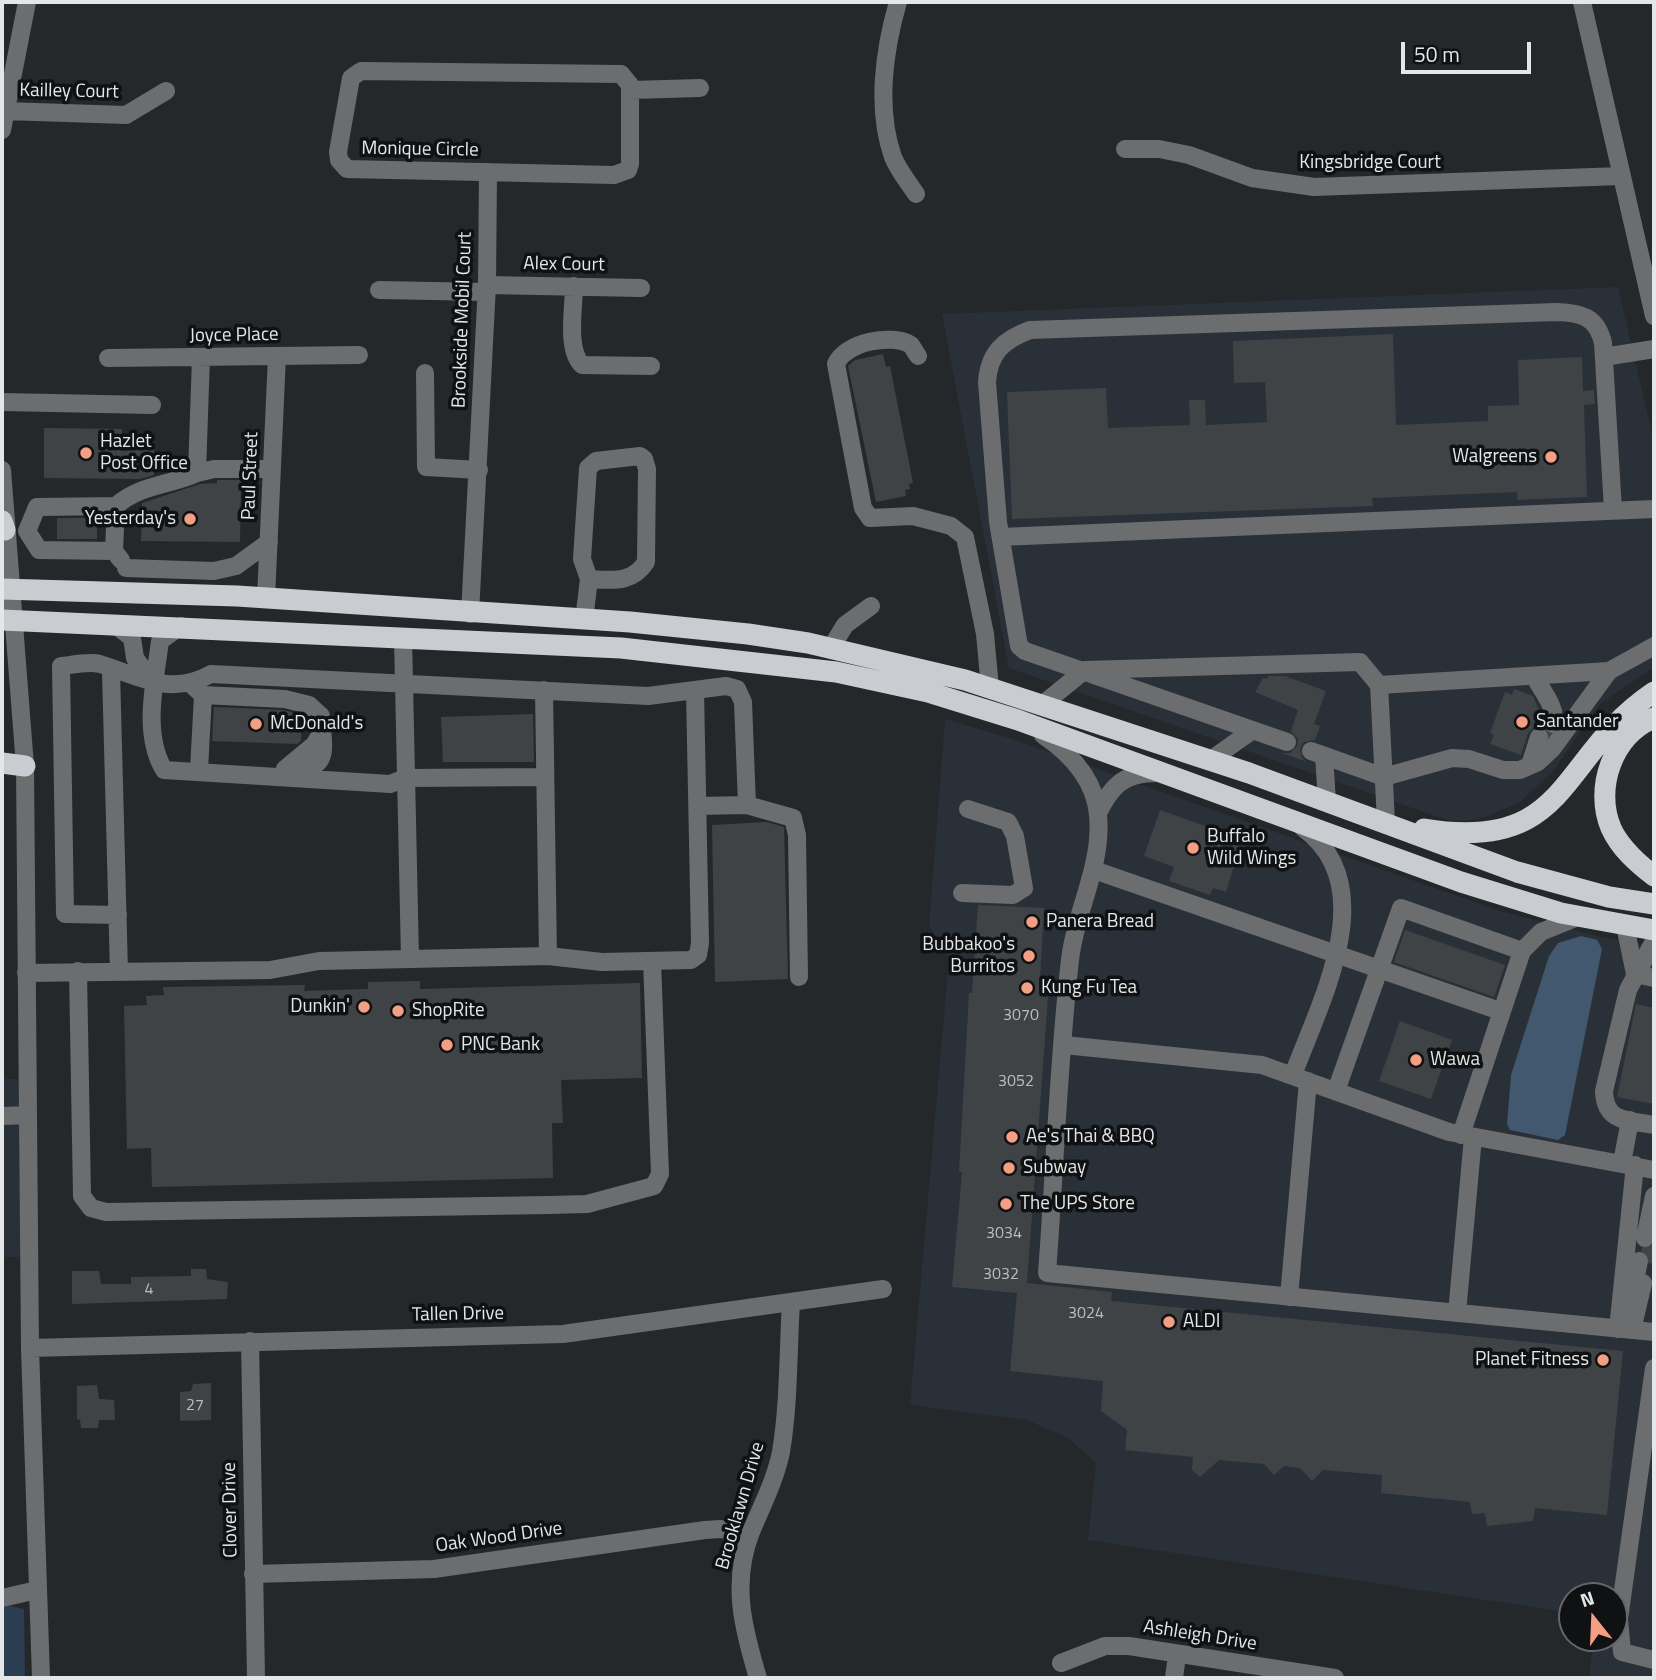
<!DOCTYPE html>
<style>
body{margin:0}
#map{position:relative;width:1656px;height:1680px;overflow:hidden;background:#25282b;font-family:"Titillium Web",sans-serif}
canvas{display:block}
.frame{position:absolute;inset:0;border:4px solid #e4e6e8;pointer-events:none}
.north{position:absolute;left:1558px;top:1582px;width:70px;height:70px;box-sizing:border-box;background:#0f1112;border:2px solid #646668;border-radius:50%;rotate:342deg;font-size:19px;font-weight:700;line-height:28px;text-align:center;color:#e4e6e8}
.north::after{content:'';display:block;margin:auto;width:24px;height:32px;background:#f39f83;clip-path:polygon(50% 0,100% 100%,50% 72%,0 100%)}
.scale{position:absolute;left:1401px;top:42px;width:130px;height:32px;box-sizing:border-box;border:4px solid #e4e6e8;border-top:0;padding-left:9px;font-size:21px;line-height:24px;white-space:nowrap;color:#e4e6e8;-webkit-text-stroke:5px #0f1112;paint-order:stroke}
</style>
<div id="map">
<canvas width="1656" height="1680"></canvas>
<div class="frame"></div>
<div class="north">N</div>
<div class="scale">50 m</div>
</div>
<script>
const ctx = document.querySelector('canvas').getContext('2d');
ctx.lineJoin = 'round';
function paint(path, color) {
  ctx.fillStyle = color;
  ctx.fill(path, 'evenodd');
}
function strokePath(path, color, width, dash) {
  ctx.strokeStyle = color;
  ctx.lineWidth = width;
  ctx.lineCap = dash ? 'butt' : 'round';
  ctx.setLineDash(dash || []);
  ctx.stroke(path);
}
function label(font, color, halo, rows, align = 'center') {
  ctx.font = font + ' "Titillium Web",sans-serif';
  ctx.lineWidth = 7;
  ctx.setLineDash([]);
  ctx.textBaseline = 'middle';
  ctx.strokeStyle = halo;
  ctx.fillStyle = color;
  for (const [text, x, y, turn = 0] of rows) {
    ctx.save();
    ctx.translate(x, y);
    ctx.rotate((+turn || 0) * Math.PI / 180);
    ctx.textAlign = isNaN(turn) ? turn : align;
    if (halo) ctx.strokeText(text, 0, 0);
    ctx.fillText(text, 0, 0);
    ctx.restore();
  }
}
const built = new Path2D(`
 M1618,287L1654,442V667L1600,704L1553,771L1519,803L1479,819L1455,821L1441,818L1009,668L942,314Z
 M945,719L1006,737L1500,911L1601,937L1654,946V1678L1589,1677L1594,1638H1614V1596H1572V1613L1088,1540L1096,1463L1068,1438L1027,1420L910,1405L949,958L929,926Z
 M2,1079H27L29,1257H2Z`);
const green = new Path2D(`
 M2,1604L24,1609L25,1678H2Z`);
const water = new Path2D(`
 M1581,936L1597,940L1602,949L1565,1135L1558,1140L1510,1130L1507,1124L1511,1075L1549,956L1558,943Z`);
const building = new Path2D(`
 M1393,334L1396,425L1488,421V406L1519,405L1518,360L1582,357L1583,391L1594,390L1595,404L1584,405L1587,497L1517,500V492L1372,498L1373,506L1012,519L1007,392L1106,388L1108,428L1190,425L1189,400H1205L1206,425L1267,422L1265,382L1234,383L1233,341Z
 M883,354L886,367L890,366L913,483L909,484L910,489L905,490L906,496L876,502L848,366L855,360Z
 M44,428L122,429V447L154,448V475L140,479L44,478Z
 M217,480H241L240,542L141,541L142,503L200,484L217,483Z
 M57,518H97V539H57Z
 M1268,676H1285L1326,691L1314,724L1320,726L1315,740L1304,742L1300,748L1302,758L1307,762L1282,753H1290L1297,746L1298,739L1291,731L1298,710L1255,692L1263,678L1267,679Z
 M1514,689L1533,696L1542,718V726H1536L1528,733L1521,755L1490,744L1494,735L1490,733L1505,692L1512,695Z
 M214,707L283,710L302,715L301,741L297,744L212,741Z
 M533,714L534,762H443L441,717Z
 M1160,810L1242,839L1226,892L1213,888L1210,895L1169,881L1174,867L1144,856Z
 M767,822L784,827L788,979L715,982L712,825Z
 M978,905L1044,908L1039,996L1048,997L1027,1283L1112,1292L1111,1301L1623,1351L1607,1515L1535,1508L1533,1521L1487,1526L1485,1513L1472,1514L1470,1502L1381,1493L1382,1475L1323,1470L1312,1481L1300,1468L1284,1466L1274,1475L1264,1464L1219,1460L1200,1477L1192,1470L1193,1457L1125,1450L1127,1430L1101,1411L1103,1381L1010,1371L1017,1293L952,1287L962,1172H959L969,993H972Z
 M1405,930L1505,965L1494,997L1394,962Z
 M420,981V989L640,983L642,1078L561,1080L563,1123H552L553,1178L152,1187L151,1148L127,1149L124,1006L147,1005L146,996L164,995L163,987L305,985L304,991L368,989V982Z
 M1636,1004L1654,1008V1104L1617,1097Z
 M1400,1021L1452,1040L1431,1099L1379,1081Z
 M191,1269H206L207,1279L228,1282L227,1299L72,1304V1271H99L101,1284H131V1277L191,1276Z
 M211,1383V1420L180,1421V1392L191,1391L193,1384Z
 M97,1385L99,1399L114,1400L115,1420H99L98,1428H81L80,1420L77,1419V1386Z`);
const minorTunnel = new Path2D(`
 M1548,740L1553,724
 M1648,1263L1653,1240`);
const minor = new Path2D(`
 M898,2C884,50 876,109 893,157C898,170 909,183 916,194
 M1582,2L1654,316
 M361,71L621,74L630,85V164L628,170L614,175L347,169L339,160L338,152L351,78Z
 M631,90L700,88
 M5,111L126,115L166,91
 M2,130L27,2
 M1125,149H1159L1189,155L1252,178L1314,187L1621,176
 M487,285L641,288
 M574,286C574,308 566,349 582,365L651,366
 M379,290L486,292
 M918,356L911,345C892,333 845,342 836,364L863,508L870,518L913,516L951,526L965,537L985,634L990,688
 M1604,357L1654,349
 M108,358L359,355
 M425,373L426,467L479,470
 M2,402L152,405
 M2,470L25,766L30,1348L41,1678
 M197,473L214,469H272
 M116,506L114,551L121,560
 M27,531L37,507L116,506C138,485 171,485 197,473L201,357
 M27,531L39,550L114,551
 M1001,537L1654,509
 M126,568L214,571L236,566L269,542
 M266,598L277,356
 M470,614L487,285L488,172
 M584,620L589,579L582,559L588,468L596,461L640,456L644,459L647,469L646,562C632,584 612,580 589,579
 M114,624L132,638L135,658L152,682
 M181,626L160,641C155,682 142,733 164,770L390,784L406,778L545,777
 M403,637L410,959
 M831,648L845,625L871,606
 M111,671L119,972
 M1534,676C1541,689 1558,709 1553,724
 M192,685L203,695L285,699L309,705L321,716C323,749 332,771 289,769
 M1379,685L1386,822
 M544,690L548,956
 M1042,705L1085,670L1360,662L1379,685L1609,671
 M1043,735C1071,754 1095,779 1098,815C1103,866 1075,911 1070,960C1058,1064 1055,1169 1047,1273L1654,1332
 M1287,742L1025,651L1019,646L998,522L987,382C989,353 1003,340 1030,330L1557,312C1582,313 1597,317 1603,343L1613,510
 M1311,751L1384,777L1452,758L1469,759L1503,770H1520L1538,762L1552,749L1609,671L1654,646
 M1324,756L1327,801
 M1209,761L1253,730
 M1531,762L1539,737
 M285,769L314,745L322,732
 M199,770L203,695
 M698,806L747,805L793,818L797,835L799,977
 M1098,813C1112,785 1124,773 1156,773
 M1094,870L1500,1011
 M962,893L1013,895L1024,888L1015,836L1008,822L968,809
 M118,915L65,914L61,666C72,665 89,661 100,664C139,676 170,697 211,674L648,696L726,686L737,689L743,702L747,805
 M1625,926L1635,974
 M1654,941L1628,990L1604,1091C1605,1123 1628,1120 1654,1125
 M78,971L82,1196L91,1208L106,1212L550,1205L587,1204L654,1186L660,1174L652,961
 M26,973L270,970L319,961L548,956L602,962L691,960L698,955L700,943L695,691
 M1635,974L1654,978
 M1064,1045L1262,1065L1449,1132L1654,1170
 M1293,1075C1319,1004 1384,886 1303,828
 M1336,1091L1401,908L1522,951
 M2,1116L28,1115
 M1461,1135L1522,951L1541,932L1578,917
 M1622,1163L1630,1120
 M1645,1238L1654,1196
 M1632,1295L1639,1261
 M1289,1297L1308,1081
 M1457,1313L1473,1137
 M1618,1329L1635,1165
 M1632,1330L1643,1283
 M250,1341L256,1678
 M30,1348L563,1334L883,1289
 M1654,1368L1619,1619L1622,1652L1654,1660
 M253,1574L434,1569L705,1530L721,1529L750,1535
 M2,1598L37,1590
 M1061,1663L1105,1646H1129L1335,1678
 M758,1678C743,1628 731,1583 751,1532C762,1505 775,1481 781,1452C789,1403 788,1352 791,1302
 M1174,1678L1177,1655`);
const highway = new Path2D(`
 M2,521L5,530
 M2,589L237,596L630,622L748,634L808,643L965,680L1249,773L1517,872L1609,897L1654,904
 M2,620L621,648L836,672L928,692L1018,720L1461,882L1561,913L1654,930
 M1654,718C1613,735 1594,787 1611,828C1620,848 1637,863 1654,876
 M2,763L25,766
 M1424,829C1572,853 1557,757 1654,692`);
const markers = [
 [86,453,7,"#f39f83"],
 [1551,457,7,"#f39f83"],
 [190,519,7,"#f39f83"],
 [1522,722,7,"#f39f83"],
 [256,724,7,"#f39f83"],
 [1193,848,7,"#f39f83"],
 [1032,922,7,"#f39f83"],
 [1029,956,7,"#f39f83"],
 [1027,988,7,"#f39f83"],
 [364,1007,7,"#f39f83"],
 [398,1011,7,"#f39f83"],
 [447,1045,7,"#f39f83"],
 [1416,1060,7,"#f39f83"],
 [1012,1137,7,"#f39f83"],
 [1009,1168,7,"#f39f83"],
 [1006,1204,7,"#f39f83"],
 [1169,1322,7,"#f39f83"],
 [1603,1360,7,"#f39f83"]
];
const numberNames = [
 ["3070",1021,1016],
 ["3052",1016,1082],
 ["3034",1004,1234],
 ["3032",1001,1275],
 ["4",149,1290],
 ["3024",1086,1314],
 ["27",195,1406]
];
const streetNames = [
 ["Kailley Court",69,92,1],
 ["Monique Circle",420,150,1],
 ["Kingsbridge Court",1370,163],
 ["Alex Court",564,265,1],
 ["Brookside Mobil Court",463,320,-88],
 ["Joyce Place",234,336,-1],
 ["Paul Street",251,476,-88],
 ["Tallen Drive",458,1315,-1],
 ["Brooklawn Drive",741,1506,-74],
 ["Clover Drive",231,1510,-91],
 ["Oak Wood Drive",499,1538,-8],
 ["Ashleigh Drive",1200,1636,9]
];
const poiNames = [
 ["Hazlet",100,442],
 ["Post Office",100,464],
 ["Walgreens",1537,457,"right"],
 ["Yesterday's",176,519,"right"],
 ["Santander",1536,722],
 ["McDonald's",270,724],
 ["Buffalo",1207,837],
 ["Wild Wings",1207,859],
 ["Panera Bread",1046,922],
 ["Bubbakoo's",1015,945,"right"],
 ["Burritos",1015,967,"right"],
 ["Kung Fu Tea",1041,988],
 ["Dunkin'",350,1007,"right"],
 ["ShopRite",412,1011],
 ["PNC Bank",461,1045],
 ["Wawa",1430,1060],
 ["Ae's Thai & BBQ",1026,1137],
 ["Subway",1023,1168],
 ["The UPS Store",1020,1204],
 ["ALDI",1183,1322],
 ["Planet Fitness",1589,1360,"right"]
];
paint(built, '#293038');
paint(green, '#2a3d51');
paint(water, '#42586e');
paint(building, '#404346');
strokePath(minorTunnel, '#424447', 18, [18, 9]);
strokePath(minor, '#6b6d6e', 18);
strokePath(highway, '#c9cdd2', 21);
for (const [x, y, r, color] of markers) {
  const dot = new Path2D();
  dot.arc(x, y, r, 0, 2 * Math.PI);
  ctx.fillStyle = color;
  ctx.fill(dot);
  strokePath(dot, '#0f1112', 2.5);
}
label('16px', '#bbbdc0', null, numberNames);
label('19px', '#e4e6e8', '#0f1112', streetNames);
label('19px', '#e4e6e8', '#0f1112', poiNames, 'left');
</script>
